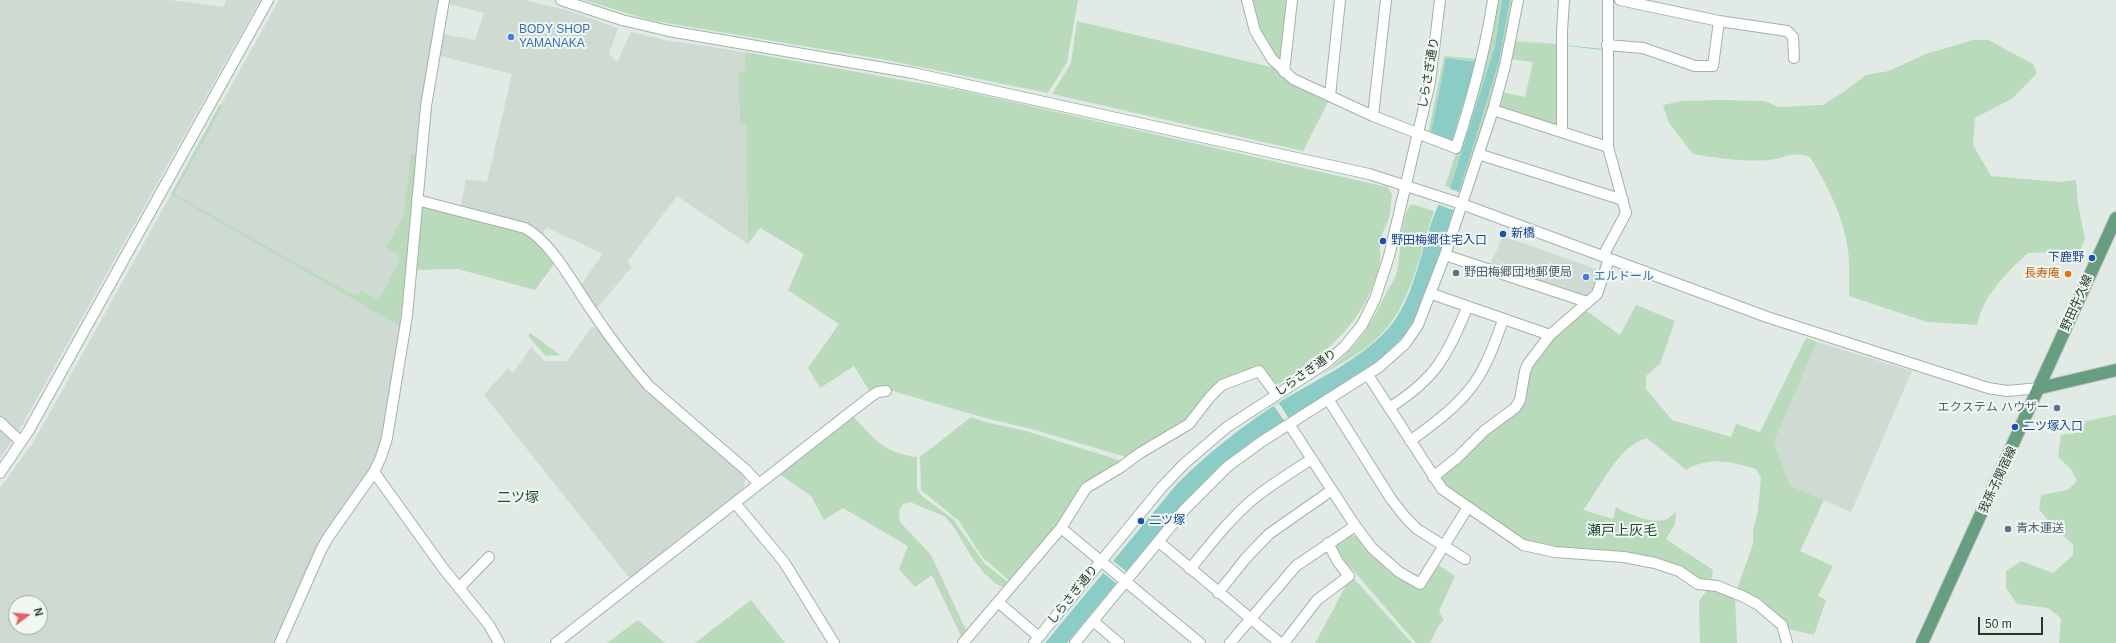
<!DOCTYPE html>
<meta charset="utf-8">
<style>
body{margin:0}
#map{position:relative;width:2116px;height:643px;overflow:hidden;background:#e1eae4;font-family:Arial,sans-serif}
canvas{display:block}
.north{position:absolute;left:8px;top:595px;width:40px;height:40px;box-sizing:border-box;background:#f1f7f2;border:1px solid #9eaba3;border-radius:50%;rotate:74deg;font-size:11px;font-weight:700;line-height:16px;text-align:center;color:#223a2d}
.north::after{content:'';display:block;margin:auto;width:14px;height:18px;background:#ea5f60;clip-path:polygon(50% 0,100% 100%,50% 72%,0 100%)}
.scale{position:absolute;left:1978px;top:617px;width:65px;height:18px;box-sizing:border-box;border:2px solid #223a2d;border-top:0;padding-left:5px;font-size:12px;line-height:14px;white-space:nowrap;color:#223a2d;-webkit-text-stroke:3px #f1f7f2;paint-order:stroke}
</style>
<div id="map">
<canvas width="2116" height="643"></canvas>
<div class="north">N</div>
<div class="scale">50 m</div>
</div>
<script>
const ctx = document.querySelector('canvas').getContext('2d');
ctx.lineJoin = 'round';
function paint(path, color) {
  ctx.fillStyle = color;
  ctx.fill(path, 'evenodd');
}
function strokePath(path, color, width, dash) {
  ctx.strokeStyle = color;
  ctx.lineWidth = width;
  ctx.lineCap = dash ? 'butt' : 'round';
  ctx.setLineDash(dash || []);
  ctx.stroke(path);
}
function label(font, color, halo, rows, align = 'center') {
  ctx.font = font + ' Arial,"Noto Sans JP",sans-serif';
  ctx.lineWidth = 4;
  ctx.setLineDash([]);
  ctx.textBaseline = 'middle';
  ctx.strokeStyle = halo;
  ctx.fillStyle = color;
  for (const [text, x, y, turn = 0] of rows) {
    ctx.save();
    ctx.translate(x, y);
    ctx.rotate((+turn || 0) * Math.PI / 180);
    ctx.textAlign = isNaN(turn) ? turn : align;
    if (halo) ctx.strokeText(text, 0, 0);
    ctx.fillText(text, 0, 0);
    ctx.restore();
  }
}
const built = new Path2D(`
 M0,0H169L224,7L226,0H260L17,434L0,418Z
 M279,0H439L421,109L400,326L384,429L372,465L321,538L275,643H0V488L33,443ZM16,603H40V627H16Z
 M450,0H524L566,10L618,28L609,54L617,62L631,32L665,40L745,52V72L738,73L740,123H746L748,244L677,196L628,261L631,268L596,309L580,286L603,254L546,227L543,234L538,229L530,226L486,212L461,206L466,179L487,182L512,74L440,56L443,34L475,40L484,13L449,4Z
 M1503,236L1601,271L1596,288L1588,297L1490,265Z
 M592,327L599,328L607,339L746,477L742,492L631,580L484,395L508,368L513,373L531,347L545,361H567Z
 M1817,342L1912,371L1851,512L1790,486L1774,442Z
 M0,425L14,438L0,459Z`);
const green = new Path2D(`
 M584,0H1078L1067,62L1048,93L886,60L649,20Z
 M1251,0H1288L1282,61C1262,49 1256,21 1251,0Z
 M1496,0H1502L1495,46L1450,188L1445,186L1474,99Z
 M1510,0H1515L1503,62L1463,193L1457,191L1499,61Z
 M1077,21L1275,68L1282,75L1329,100L1303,151L1052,94L1071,63Z
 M1973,40H1988L2033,64L2037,73L2013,98L1975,118L1973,145L1991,176L2060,182L2076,180L2078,205L2085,238L2076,263L2050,252L2028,253C2006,273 1983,296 1977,325L1927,322L1849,296C1849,281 1850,265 1848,250C1843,216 1828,186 1810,157C1791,150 1786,159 1768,160C1743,162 1717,158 1693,154L1669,123L1663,105L1682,101L1721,100L1765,101L1778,107L1823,105L1845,91L1866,75L1889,71L1926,54Z
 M1514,41L1557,45L1558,124L1555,127L1499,108L1501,92L1525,97L1533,62L1510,59Z
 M745,52L964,91L1387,187L1392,194C1391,202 1391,213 1388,221C1385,228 1382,232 1381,240C1379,248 1381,255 1380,262C1366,324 1326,353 1276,386L1261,367L1247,372L1187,419L1126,457L1028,428L985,418L886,389L870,392L854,366L820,388L808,368L839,324L788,290L804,254L760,228L748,244L746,124L740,123L738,73L745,71Z
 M1444,56L1479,59L1454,142L1428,134ZM1446,59L1476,62L1452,140H1450L1431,132Z
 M220,104L223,106L174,194L355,296L362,291L378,300L399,263L398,260L400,256L386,248L404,215L411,154H417L400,326L171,194Z
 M1412,204L1434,211C1421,249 1412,301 1384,331C1367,351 1341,363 1319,377C1353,353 1370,328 1387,291C1390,286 1394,281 1396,275C1401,260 1400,212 1412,204Z
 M422,206L484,221L532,236L554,264L535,290L458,269L415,270L421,208Z
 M1636,305L1675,321L1660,364L1646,376V389L1672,420L1731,437L1736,424L1760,432L1806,338L1817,342L1774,442L1790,486L1824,500L1800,551L1833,566L1818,596L1826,600L1814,635L1785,628L1736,592L1753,544V531L1758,511L1761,478L1756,469C1732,462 1709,456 1686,470L1647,438C1617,446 1601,488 1583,510L1613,519L1616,507C1626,514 1658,526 1669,518C1671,517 1674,513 1676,511L1675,524L1666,539L1713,570L1711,582L1704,584L1685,573L1533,546L1448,489L1440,477L1525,401L1531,366L1550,341L1585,310L1620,335Z
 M530,333L560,355L546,356L528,336Z
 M2116,415V643H2059L2061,618L2048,608L2017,604L2006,588V571L2021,561L2053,573L2073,555V545L2050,523L2039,509L2041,495L2068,490L2077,481L2071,469L2058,457L2061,435L2082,432L2086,421Z
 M853,416C874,439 884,453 917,457V489L922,496L953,519L985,564L1008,582L1004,588L995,583L984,573L973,559L953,526L944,516L910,502L903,504L899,511L900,522L931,555L967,632L962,638L932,575L915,587L899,569L908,546L843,508L824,520L811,496L778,473Z
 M971,417L985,422L1026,431L1122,461L1087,482L1074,497L1055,529L1010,581L982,557L959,521L921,490L920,457Z
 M1351,534L1359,538L1378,560L1421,589L1437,564L1455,576L1439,611L1444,620L1439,625L1430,643H1416L1340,555L1336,546L1337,542Z
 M1353,579L1355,580L1412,643H1315L1349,580Z
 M1708,589L1735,595L1737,643H1700L1699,601Z
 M751,600L785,643H695Z
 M638,620L665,643H607Z`);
const water = new Path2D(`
 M1502,0H1510L1499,61L1442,247L1418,313L1405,335L1379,360L1247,446L1218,468L1172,516L1067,643H1045L1177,484C1208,453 1241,427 1278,403C1314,381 1366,357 1392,324C1417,292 1421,243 1438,206C1441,200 1446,194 1450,188L1495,46Z
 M1514,40L1603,49V50Z
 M1446,58L1476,62L1452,140H1450L1431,132Z`);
const pier = new Path2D(`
 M1448,188L1459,192L1455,211L1437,204Z
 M1279,403L1289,419L1285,422L1274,406Z
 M1112,560L1127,572L1117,584L1102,572Z`);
const minor = new Path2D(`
 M561,0L622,20L669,31L913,73L1369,174L1459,203L1767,317L1988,388L2007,391L2040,388
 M1247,0L1255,31L1272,59L1293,79L1373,116L1456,148C1472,99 1485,52 1493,0
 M1620,0L1719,21L1787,31L1793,37L1794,58
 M1607,45L1643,48L1695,66H1713L1719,21
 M1284,72L1292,0
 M1330,96L1340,0
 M1493,110L1608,147
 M1373,116L1386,0
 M1562,132V31L1564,0
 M1478,154L1623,200
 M417,200L525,228C552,243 572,282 590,308C608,335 627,361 649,386L746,470L758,483
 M1445,255L1587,302
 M1603,256L1626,213L1608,147V0
 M1432,294L1550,335
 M1368,375L1442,489L1523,545L1555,552L1624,557L1655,563L1679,571L1698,584L1717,586L1742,596L1757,604L1782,625L1787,643
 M1328,399L1391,499L1406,518L1417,529L1465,559
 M1389,408C1435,379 1446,358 1467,308
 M0,422L21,442
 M1289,424L1354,524L1372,548L1399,572L1420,584L1468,507
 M1410,441C1439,420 1471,397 1486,363C1493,349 1498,334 1503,320
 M374,472L443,568L489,625L499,643
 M0,473L29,430L268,0
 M1433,477L1457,458L1484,431L1515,408L1520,400L1525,371L1528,364L1550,335L1597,294L1609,259
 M735,503L784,562L834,643
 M1061,528L1086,488L1121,467L1140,453L1189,424L1210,397L1222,385L1259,371L1276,394
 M1159,542L1280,643
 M1190,569C1209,546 1228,521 1251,501C1270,485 1291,472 1312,459
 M460,587L489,557
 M1218,593L1246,558L1269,534L1332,490
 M998,602L1039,637
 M1093,621L1119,643
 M280,643L321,550L329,536L374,472L381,457L387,438L407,316L426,106L444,0
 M556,643L870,397L878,392L886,391
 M963,643L1061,528L1200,643
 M1034,643L1162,487L1184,464L1227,427L1326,363L1345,346L1362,325L1375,299L1389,256L1430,82L1440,0
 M1075,643L1185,509L1227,467L1261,442L1379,367L1405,344L1418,325L1445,255L1493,110L1505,66L1518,0
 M1230,643L1296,566L1355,526
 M1284,643L1317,600L1349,576L1338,562L1328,543`);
const major = new Path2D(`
 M2040,388L2116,370
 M1922,643L2116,218`);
const markers = [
 [511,37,4,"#3f7fe0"],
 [1503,234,4,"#1a4fb4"],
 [1383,241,4,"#1a4fb4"],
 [2092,258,4,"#1a4fb4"],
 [1456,273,4,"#5c6f8a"],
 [2068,274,4,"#e8710a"],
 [1586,277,4,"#3f7fe0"],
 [2057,408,4,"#5c6f8a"],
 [2015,427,4,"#1a4fb4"],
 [1141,521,4,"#1a4fb4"],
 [2008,529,4,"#5c6f8a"]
];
const shopNames = [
 ["BODY SHOP",519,30],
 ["YAMANAKA",519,44],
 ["エルドール",1594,277]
];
const streetNames = [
 ["しらさぎ通り",1429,73,-80],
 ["野田牛久線",2077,303,-66],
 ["しらさぎ通り",1306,373,-35],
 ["我孫子関宿線",1998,480,-65],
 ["しらさぎ通り",1073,595,-51]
];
const transitNames = [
 ["新橋",1511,234],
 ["野田梅郷住宅入口",1391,241],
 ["下鹿野",2084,258,"right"],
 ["二ツ塚入口",2023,427],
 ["二ツ塚",1149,521]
];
const serviceNames = [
 ["野田梅郷団地郵便局",1464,273],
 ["エクステム ハウザー",2049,408,"right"],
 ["青木運送",2016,529]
];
const foodNames = [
 ["長寿庵",2060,274]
];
const quarterNames = [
 ["二ツ塚",518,498],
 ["瀬戸上灰毛",1622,531]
];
paint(built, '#cfdad2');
paint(green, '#badbbb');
paint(water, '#8bcdc6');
paint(pier, '#e1eae4');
strokePath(minor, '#a4b2a9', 12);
strokePath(major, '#bdc4c0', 14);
strokePath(minor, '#fff', 10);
strokePath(major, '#679e82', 12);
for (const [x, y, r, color] of markers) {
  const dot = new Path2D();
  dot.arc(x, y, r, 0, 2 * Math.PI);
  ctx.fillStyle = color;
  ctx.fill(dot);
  strokePath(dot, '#f1f7f2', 1.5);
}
label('12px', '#366cbe', '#f1f7f2', shopNames, 'left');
label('12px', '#223a2d', '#f1f7f2', streetNames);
label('12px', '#164399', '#f1f7f2', transitNames, 'left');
label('12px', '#4e5e75', '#f1f7f2', serviceNames, 'left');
label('12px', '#c56008', '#f1f7f2', foodNames, 'right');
label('14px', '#1f4b35', '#f1f7f2', quarterNames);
</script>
